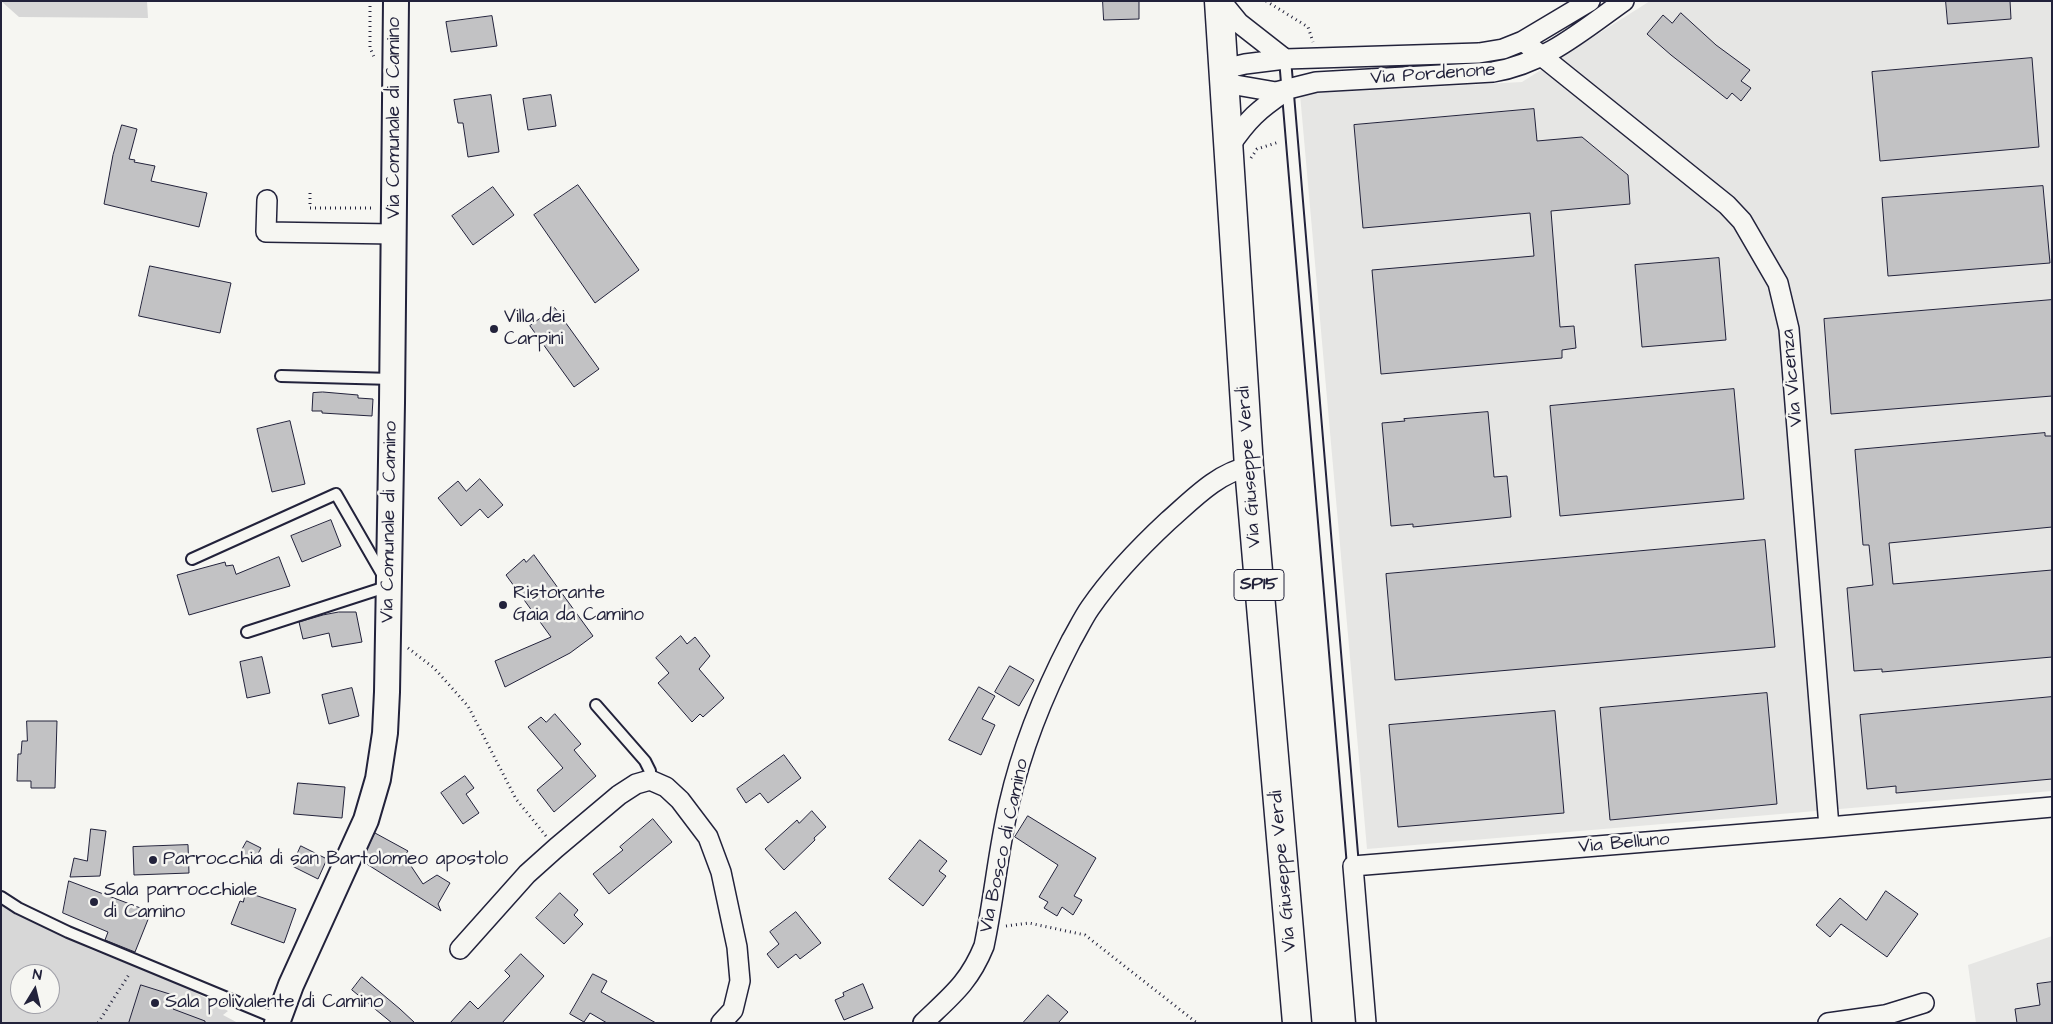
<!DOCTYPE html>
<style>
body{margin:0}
#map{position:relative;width:2053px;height:1024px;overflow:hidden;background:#f6f6f2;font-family:"Architects Daughter",sans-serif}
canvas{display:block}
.frame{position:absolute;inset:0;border:2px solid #22223b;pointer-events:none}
.north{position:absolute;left:10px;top:964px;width:50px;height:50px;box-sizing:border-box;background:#f6f6f2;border:1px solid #a1a1a9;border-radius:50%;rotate:9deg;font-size:14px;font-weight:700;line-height:20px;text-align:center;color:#22223b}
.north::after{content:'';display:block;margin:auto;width:18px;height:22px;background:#22223b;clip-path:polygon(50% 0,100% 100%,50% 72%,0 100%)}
</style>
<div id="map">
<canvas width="2053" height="1024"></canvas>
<div class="frame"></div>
<div class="north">N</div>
</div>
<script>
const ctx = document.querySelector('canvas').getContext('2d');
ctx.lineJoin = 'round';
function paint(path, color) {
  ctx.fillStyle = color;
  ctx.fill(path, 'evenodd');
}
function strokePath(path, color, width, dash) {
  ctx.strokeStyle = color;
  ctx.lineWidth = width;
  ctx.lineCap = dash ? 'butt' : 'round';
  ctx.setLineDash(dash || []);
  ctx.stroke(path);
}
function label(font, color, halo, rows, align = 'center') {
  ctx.font = font + ' "Architects Daughter",sans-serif';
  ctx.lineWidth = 5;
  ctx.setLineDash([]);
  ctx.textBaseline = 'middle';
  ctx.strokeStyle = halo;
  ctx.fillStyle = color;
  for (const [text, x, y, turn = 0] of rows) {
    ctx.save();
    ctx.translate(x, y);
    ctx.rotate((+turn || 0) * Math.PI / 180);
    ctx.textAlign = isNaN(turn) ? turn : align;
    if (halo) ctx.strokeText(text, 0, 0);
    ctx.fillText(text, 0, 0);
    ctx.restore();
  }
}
const built = new Path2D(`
 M1650,1H2052V791L1367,849L1300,94L1522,82Z
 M2052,936V1023H1976L1968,965Z`);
const green = new Path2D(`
 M1,1H147L148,18L19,17Z
 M1,904L92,950L181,984L228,1011L223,1015L238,1023H1ZM20,974H50V1004H20Z`);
const building = new Path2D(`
 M1103,1H1139V19L1104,20Z
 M1946,1H2010L2011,19L1948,24Z
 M1681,13L1716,45L1750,70L1741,81L1751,88L1741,101L1732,93L1727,99L1671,55L1647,34L1663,15L1672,23Z
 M492,16L497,46L451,52L446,22Z
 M2032,58L2039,147L1880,161L1872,72Z
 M491,95L499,152L468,157L463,123H458L454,100Z
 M551,95L556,126L528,130L523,99Z
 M1534,109L1537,141L1582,137L1628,175L1630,204L1551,211L1560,327L1574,326L1576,348L1562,350V358L1381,374L1372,270L1534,256L1530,213L1363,228L1354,125Z
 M122,125L137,129L129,159L135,160L134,162L155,166L151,181L207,193L199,227L104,204L113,155Z
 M578,185L639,270L595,303L534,215Z
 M2043,186L2050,263L1888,276L1882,198Z
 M493,187L514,215L473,245L452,216Z
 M1719,258L1726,340L1642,347L1635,265Z
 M150,266L231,283L220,333L139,316Z
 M2052,300V396L1831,414L1824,319Z
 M555,308L599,369L574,387L530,326Z
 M1734,389L1744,499L1560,516L1550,406Z
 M323,392L358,395V398L373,399L372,416L322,413V411H312L313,393Z
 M1488,412L1494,477L1507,476L1511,517L1413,527V524L1391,526L1382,423L1405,421L1404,419Z
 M290,421L305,484L272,492L257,429Z
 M2045,433V436H2052V527L1889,543L1893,584L2052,570V657L1882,672V669L1854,671L1847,588L1873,585L1869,545H1863L1855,450Z
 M480,479L503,505L488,518L480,509L461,526L438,498L458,481L466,491Z
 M331,520L341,546L302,562L291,536Z
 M1765,540L1775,647L1395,680L1386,574Z
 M534,555L593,636L570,653L505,687L495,661L551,637L506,575L524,559L526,562Z
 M279,557L290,586L189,615L177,575L225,562L226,566L233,565L236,574Z
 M339,612H356L362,642L332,647L329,633L303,639L299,622L323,615Z
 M681,636L687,644L695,637L710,656L699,669L724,698L703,717L700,714L692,722L658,683L669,673L656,658Z
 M262,657L270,693L247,698L240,662Z
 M1010,666L1034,680L1019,706L995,692Z
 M979,687L995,696L982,719L995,725L981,755L949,740Z
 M352,688L359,716L329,724L322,695Z
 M1767,693L1777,804L1610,820L1600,708Z
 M2052,697V779L1896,793V786L1867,789L1860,715Z
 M1555,711L1564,813L1398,827L1389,725Z
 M555,714L581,744L574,750L596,776L554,812L537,790L563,768L528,727L541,717L546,722Z
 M27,721H57L55,788H31V781H17L18,754H21L22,741H27Z
 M784,755L801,778L768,803L760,793L746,803L737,789Z
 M465,776L474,788L466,794L479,813L463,824L441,793Z
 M298,783L345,787L342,818L294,814Z
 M812,811L826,827L814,838L815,840L784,870L765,849L797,820L799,823Z
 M1028,816L1096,858L1074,896L1082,900L1073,915L1062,907L1057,916L1044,908L1048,902L1039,897L1058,865L1015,837Z
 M653,819L672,842L609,894L593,874L623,850L620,847Z
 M91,829L106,831L100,876L70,877L74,858L87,861Z
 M375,833L408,851L405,855L413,860L409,863L423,884L437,875L450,883L438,904L441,911L362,861Z
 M920,840L947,861L939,871L946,876L923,906L889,879Z
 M247,841L261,848L252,865L238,857Z
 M188,845L189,873L134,875L133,847Z
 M301,846L327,859L318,879L292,866Z
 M69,881L151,912L135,952L105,940L108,932L63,913Z
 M1886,891L1918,914L1887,957L1841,924L1830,937L1816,925L1840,898L1866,920Z
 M246,892L296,909L284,943L231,924L240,901L243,902Z
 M560,893L578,910L574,915L583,924L564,944L536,918Z
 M796,912L821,943L800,959L796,954L778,968L767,954L779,944L770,932Z
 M521,954L544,976L502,1023H450L470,1001L478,1009L510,976L505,971Z
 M593,974L607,981L601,992L656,1023H607L590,1013L584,1022L570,1014Z
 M362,977L400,1009L415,1023H392L352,990Z
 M2052,982V1023H2017L2015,1009L2040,1005L2037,984Z
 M863,984L873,1008L844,1020L835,1000L844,996L843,993Z
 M141,985L176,996L173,1009L205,1021V1023H129Z
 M1048,995L1068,1012L1058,1023H1023Z`);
const path = new Path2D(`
 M370,1V48L375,59
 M1266,1L1308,27L1313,42
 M1251,158L1257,149L1279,142
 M310,193V208H374
 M408,648L434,668L468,706L516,799L546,836
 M1006,926L1029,923L1085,935L1197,1023
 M98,1023L130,973`);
const service = new Path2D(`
 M1285,59L1353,866
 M281,376L393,379
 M192,559L336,494L389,586L247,632
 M596,705L645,761L650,771V780
 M1,897L18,908L68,932L278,1019`);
const minor = new Path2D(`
 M1221,1L1239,23L1285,59
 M1523,41L1727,205L1742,221L1778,283L1789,329L1829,827
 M1224,69L1245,64L1285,59L1479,53L1503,49L1523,41L1590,1
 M1224,83L1276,92L1316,82L1493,72C1544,64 1583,30 1624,1
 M1229,147C1248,119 1258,110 1286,91
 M267,200L266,232L394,234
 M460,949L527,874L556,848L619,795L636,784L650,780L666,787L680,800L708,837L721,872L737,947L740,981L733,1010L721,1023
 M923,1023C951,996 969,983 984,946C994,899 998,851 1009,804C1022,747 1044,693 1071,641C1077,631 1083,618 1090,608C1112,576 1139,548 1168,521C1191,501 1218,472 1249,467
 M1366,1023L1353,866L1829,827L2052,807
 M1828,1023L1885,1015L1924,1003`);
const tertiary = new Path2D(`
 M277,1023L291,985L366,820L378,779L385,733L387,692L392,403L396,1`);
const primary = new Path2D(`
 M1219,1L1249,467L1297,1023`);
const markers = [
 [494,329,5,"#22223b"],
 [503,605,5,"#22223b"],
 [153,860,5,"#22223b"],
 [94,902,5,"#22223b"],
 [155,1003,5,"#22223b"]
];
const shields = [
 [1259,585,50]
];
const shieldNames = [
 ["SP15",1259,585]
];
const streetNames = [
 ["Via Pordenone",1433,75,-4],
 ["Via Comunale di Camino",395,118,-90],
 ["Via Vicenza",1793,378,-95],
 ["Via Giuseppe Verdi",1250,467,-94],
 ["Via Comunale di Camino",390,522,-89],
 ["Via Belluno",1624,844,-5],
 ["Via Bosco di Camino",1005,846,-78],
 ["Via Giuseppe Verdi",1284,871,-95]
];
const poiNames = [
 ["Villa dei",504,318],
 ["Carpini",504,340],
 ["Ristorante",513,594],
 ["Gaia da Camino",513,616],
 ["Parrocchia di san Bartolomeo apostolo",163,860],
 ["Sala parrocchiale",104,891],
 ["di Camino",104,913],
 ["Sala polivalente di Camino",165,1003]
];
paint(built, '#e6e6e4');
paint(green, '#d7d7d7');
paint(building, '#c2c2c4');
strokePath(building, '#22223b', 1);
strokePath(service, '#22223b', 14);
strokePath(minor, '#22223b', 22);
strokePath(tertiary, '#22223b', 28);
strokePath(primary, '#22223b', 31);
strokePath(path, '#22223b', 3, [1, 4]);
strokePath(service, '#f6f6f2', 10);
strokePath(minor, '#f6f6f2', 19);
strokePath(tertiary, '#f6f6f2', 24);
strokePath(primary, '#f6f6f2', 28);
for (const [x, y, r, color] of markers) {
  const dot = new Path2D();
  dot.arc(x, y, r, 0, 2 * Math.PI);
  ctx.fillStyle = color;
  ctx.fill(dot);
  strokePath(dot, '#f6f6f2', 2);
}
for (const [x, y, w] of shields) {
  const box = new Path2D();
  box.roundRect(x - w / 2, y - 15.5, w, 31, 4);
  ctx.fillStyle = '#f6f6f2';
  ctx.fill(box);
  strokePath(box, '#22223b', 1);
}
label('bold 18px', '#22223b', null, shieldNames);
label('19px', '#22223b', '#f6f6f2', streetNames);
label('19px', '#22223b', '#f6f6f2', poiNames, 'left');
</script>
